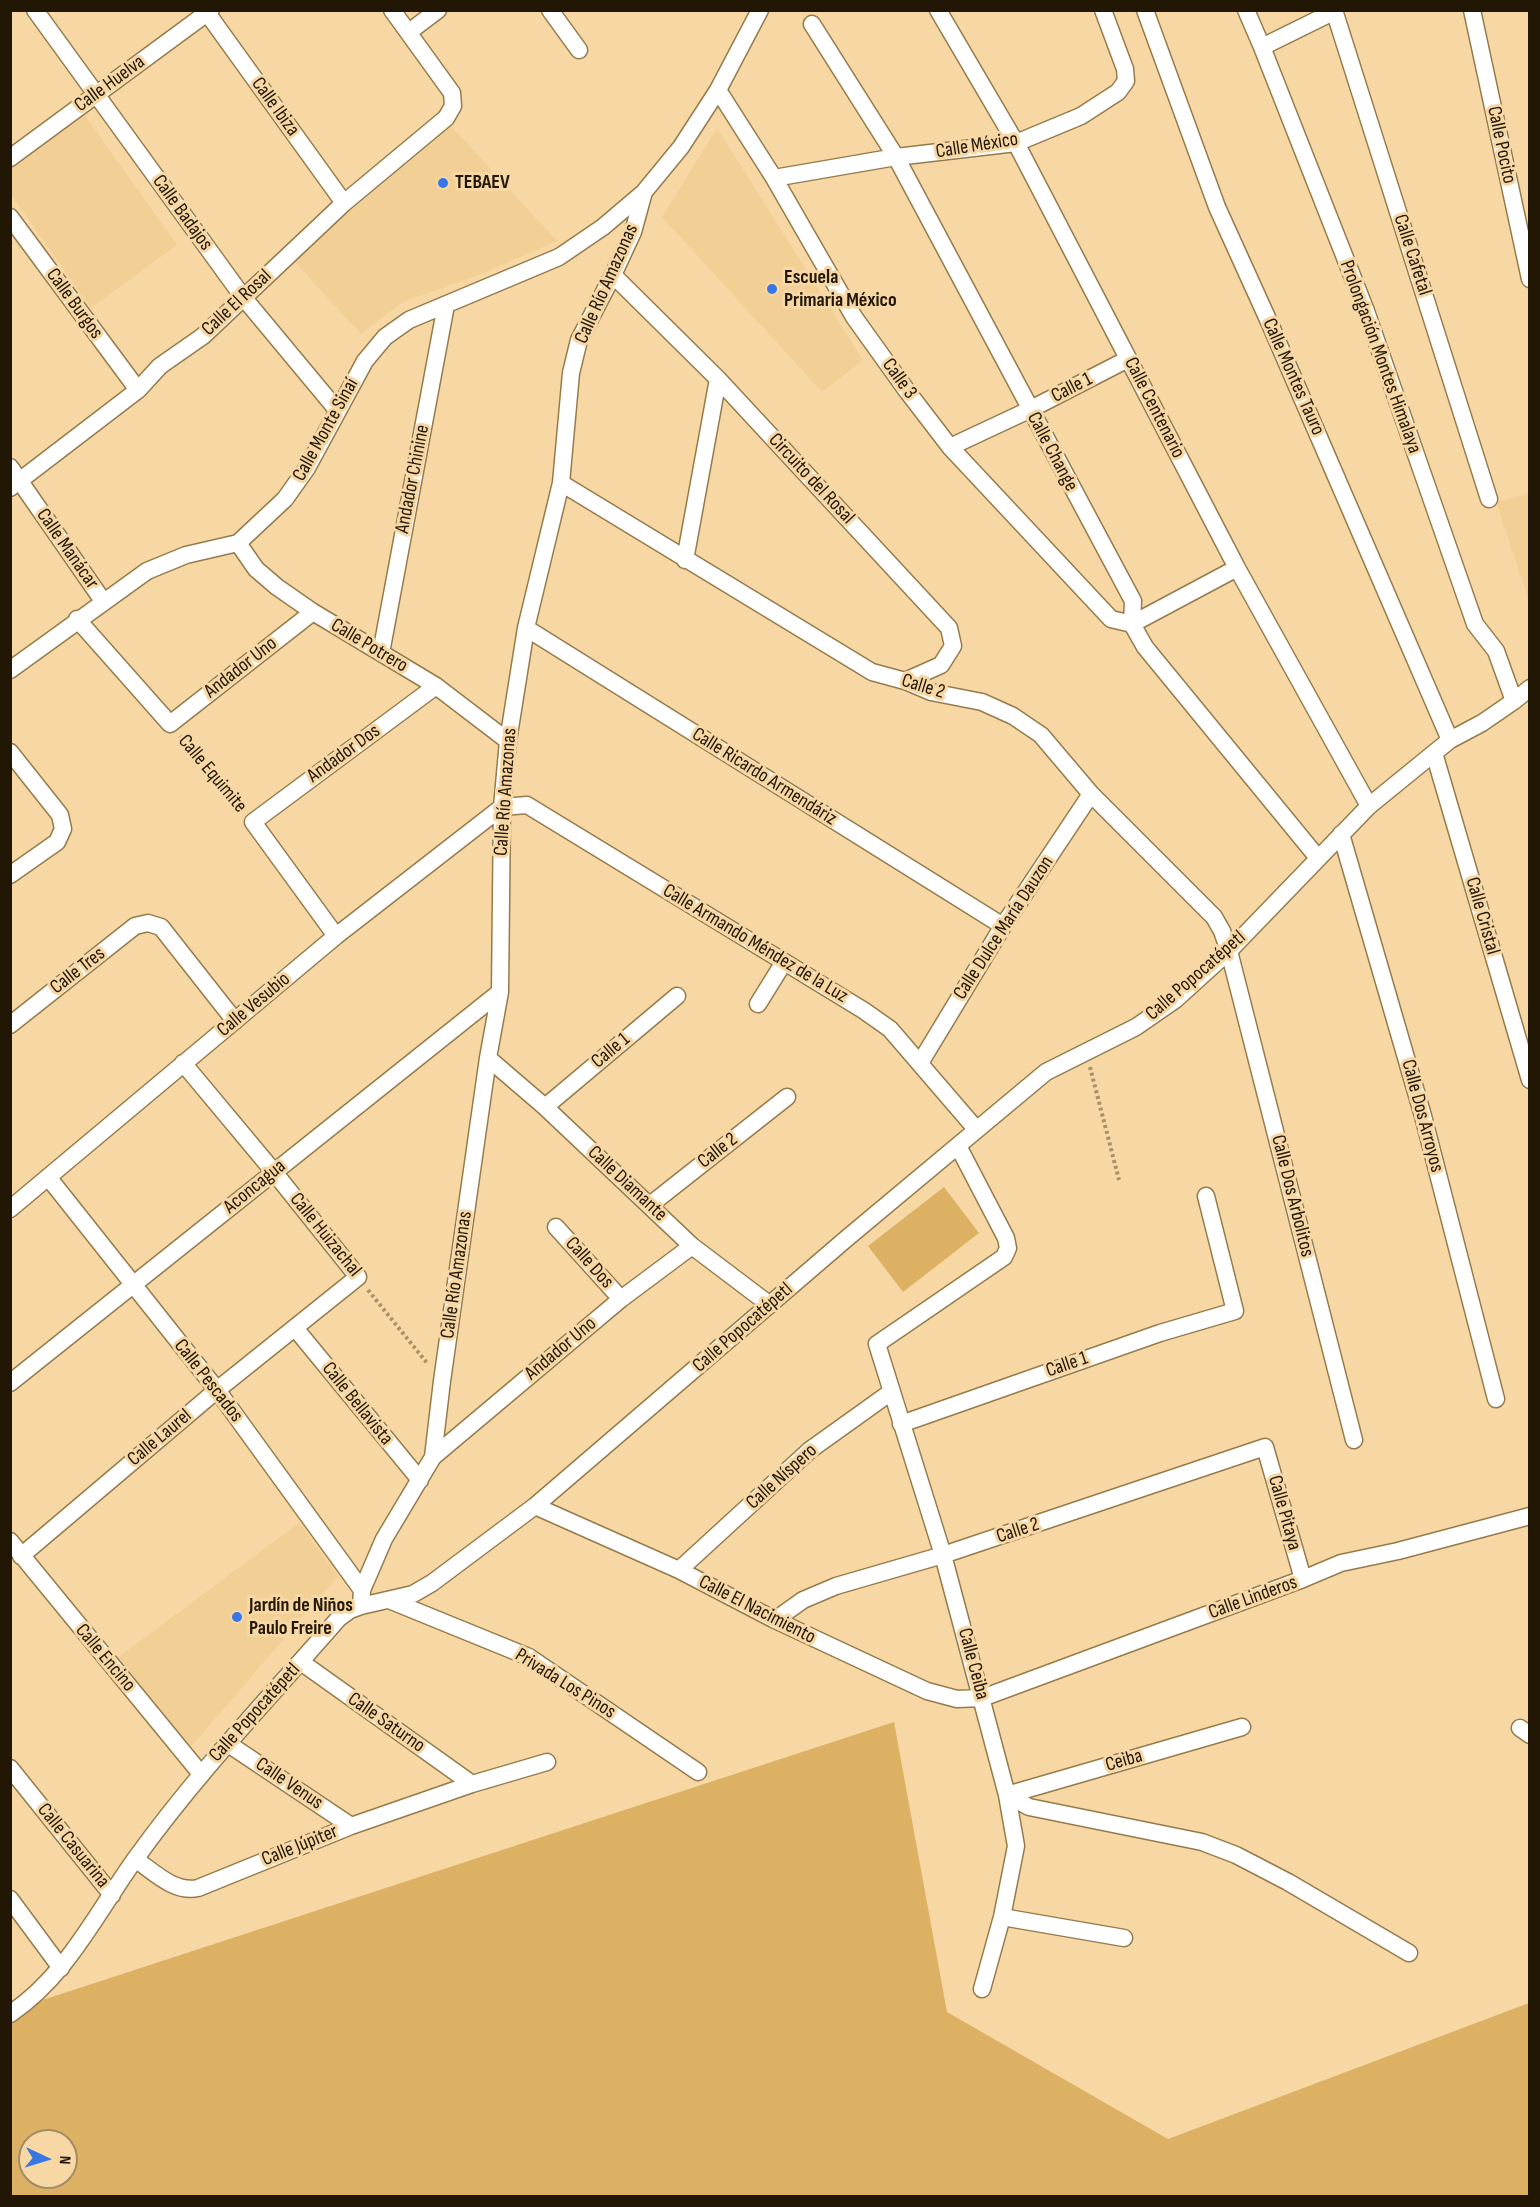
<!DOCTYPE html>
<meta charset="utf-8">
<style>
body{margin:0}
#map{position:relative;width:1540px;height:2207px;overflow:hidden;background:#f7d8a5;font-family:"Sofia Sans Condensed",sans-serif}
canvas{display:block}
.frame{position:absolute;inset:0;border:12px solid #221704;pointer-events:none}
.north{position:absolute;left:18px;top:2129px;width:60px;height:60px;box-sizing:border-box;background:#f7d8a5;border:2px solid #a28b65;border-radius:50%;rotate:94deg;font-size:16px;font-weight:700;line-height:24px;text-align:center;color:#221704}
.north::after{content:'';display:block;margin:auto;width:21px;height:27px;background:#3777e5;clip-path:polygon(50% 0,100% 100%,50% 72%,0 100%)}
</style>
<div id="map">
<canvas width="1540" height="2207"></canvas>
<div class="frame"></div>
<div class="north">N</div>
</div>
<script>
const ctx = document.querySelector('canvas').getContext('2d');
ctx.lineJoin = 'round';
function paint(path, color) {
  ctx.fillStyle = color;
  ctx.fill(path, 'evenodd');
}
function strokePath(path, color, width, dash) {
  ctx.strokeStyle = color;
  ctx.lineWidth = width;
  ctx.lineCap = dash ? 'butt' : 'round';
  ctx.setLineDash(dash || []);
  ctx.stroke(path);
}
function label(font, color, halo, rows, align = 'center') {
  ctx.font = font + ' "Sofia Sans Condensed",sans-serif';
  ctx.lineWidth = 6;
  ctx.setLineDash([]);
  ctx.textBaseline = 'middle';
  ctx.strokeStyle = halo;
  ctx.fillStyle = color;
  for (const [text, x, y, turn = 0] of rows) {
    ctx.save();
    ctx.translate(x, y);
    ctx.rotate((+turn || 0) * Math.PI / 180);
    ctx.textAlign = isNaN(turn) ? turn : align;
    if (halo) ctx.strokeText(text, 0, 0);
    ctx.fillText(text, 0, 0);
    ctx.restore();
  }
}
const built = new Path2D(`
 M84,114L177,245L91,308L11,195L10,167Z
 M449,124L557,241L484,273L403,302L361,334L294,261Z
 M717,128L863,360L822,392L662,217Z
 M1529,493V601L1496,502Z
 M299,1523L338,1576L189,1749L117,1658Z`);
const green = new Path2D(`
 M944,1187L979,1233L903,1292L868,1246Z
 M894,1722L947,2012L1168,2139L1529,2003V2196H11L10,2013L15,2009ZM30,2141H66V2177H30Z`);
const path = new Path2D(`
 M180,736L243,810
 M1090,1067L1119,1180
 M368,1290L427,1363`);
const minor = new Path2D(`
 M35,10L243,297L337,410
 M205,10L344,203
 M550,10L579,50
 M938,10L1016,143L1237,568L1369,806
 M1145,10L1217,207L1270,324L1450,740
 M1246,10L1262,47L1366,311L1475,624L1496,651L1514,701
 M1334,10L1489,499
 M1472,10L1530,279
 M812,24L896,157L1133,601L1132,624L1145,647L1318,858
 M409,32L438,10
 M1262,47L1335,11
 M718,90L774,178L854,317L907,391L950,447L1111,619L1132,624L1237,568
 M10,158L211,10
 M774,178L896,157L1016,143L1081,116L1118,92L1126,81L1125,69L1103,10
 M10,217L138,390
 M613,275L718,379L949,628L953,646L941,665L905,681
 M950,447L1029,410L1128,359
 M10,467L103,601
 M561,483L872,672L905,681L931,692L982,702L1013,716L1041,735L1091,794L1214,917L1222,931L1229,951L1354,1440
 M10,488L138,390L160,366L203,336L344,203L446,118L453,106L452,93L392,10
 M238,543L256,569L277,587L313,612L436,686L508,741
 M685,560L718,379
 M77,619L170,724L313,612
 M526,628L1003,926
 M381,653L446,305
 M10,670L147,571L186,555L238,543L285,499L307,468L365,361L385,337L409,320L559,257L603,227L643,193
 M10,752L60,815L63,829L57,842L10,875
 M1434,753L1530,1080
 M1341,834L1423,1116L1496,1399
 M336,936L253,822L436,686
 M758,1004L784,962
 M10,1025L135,926L148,923L161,927L235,1021
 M488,1058L545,1107L692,1246L770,1305
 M920,1063L1003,926L1091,794
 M545,1107L677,996
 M958,1146L1006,1238L1008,1248L1004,1257L877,1344L943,1555L1007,1795L1016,1846L1002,1917L982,1989
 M48,1177L217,1390L362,1590
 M650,1205L787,1097
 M10,1209L336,936L502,807L527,805L863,1010L890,1029L976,1129
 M556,1227L621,1299
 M295,1328L420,1480
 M10,1383L500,992
 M901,1424L1160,1333L1235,1311L1206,1196
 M433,1457L621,1299L692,1246
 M535,1506L679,1570L775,1620L927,1691L957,1699L982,1698L1303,1579L1341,1563L1398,1551L1530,1516
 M10,1541L201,1774
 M21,1556L217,1390L358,1277L274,1172L183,1063
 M679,1570L810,1450L891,1392
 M389,1600L529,1657L698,1772
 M361,1606L362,1590L384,1539L433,1457L442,1381L488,1058L500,992L502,807L508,741L526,628L561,483L571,373L579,340L613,275L633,232L644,192L681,147L718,90L760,10
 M775,1620L803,1600L836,1586L943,1555L1265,1447L1303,1579
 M301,1662L472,1784
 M1520,1728L1530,1735
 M227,1743L351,1826
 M10,1768L112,1895
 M1007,1795L1029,1807L1202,1842L1236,1855L1288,1882L1409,1953
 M1007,1795L1242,1727
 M135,1859C154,1872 174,1893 198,1888L351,1826L472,1784L547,1762
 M10,1899L61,1968
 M1002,1917L1124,1938
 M10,2014C67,1976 97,1912 136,1858C197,1773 270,1697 339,1618L350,1610L361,1606L413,1594L432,1583L535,1506L846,1239L1046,1072L1136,1027L1175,1000L1229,951L1369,806L1450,740L1482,723L1514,701L1530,688`);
const markers = [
 [443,183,6,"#3777e5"],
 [772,289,6,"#3777e5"],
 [237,1617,6,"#3777e5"]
];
const streetNames = [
 ["Calle Huelva",110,84,-36],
 ["Calle Ibiza",275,107,54],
 ["Calle Pocito",1501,145,78],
 ["Calle México",977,146,-9],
 ["Calle Badajos",182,213,54],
 ["Calle Cafetal",1412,255,72],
 ["Calle Río Amazonas",607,284,-66],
 ["Calle El Rosal",237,303,-43],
 ["Calle Burgos",74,304,54],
 ["Prolongación Montes Himalaya",1380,357,70],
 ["Calle Montes Tauro",1293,377,66],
 ["Calle 3",899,379,54],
 ["Calle 1",1072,388,-27],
 ["Calle Centenario",1154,408,63],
 ["Calle Monte Sinaí",326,430,-61],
 ["Calle Change",1052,452,62],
 ["Andador Chinine",413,479,-79],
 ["Circuito del Rosal",811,479,47],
 ["Calle Manácar",67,549,55],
 ["Calle Potrero",369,646,31],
 ["Andador Uno",241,668,-38],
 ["Calle 2",923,687,17],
 ["Andador Dos",344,754,-36],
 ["Calle Equimite",212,774,50],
 ["Calle Ricardo Armendáriz",764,777,32],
 ["Calle Río Amazonas",506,792,-86],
 ["Calle Cristal",1482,916,74],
 ["Calle Dulce María Dauzon",1004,928,-57],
 ["Calle Armando Méndez de la Luz",755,944,31],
 ["Calle Tres",78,971,-38],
 ["Calle Popocatépetl",1196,976,-41],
 ["Calle Vesubio",254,1005,-40],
 ["Calle 1",611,1051,-40],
 ["Calle Dos Arroyos",1422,1116,75],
 ["Calle 2",718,1151,-38],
 ["Calle Diamante",627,1184,43],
 ["Aconcagua",255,1187,-39],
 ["Calle Dos Arbolitos",1292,1196,76],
 ["Calle Huizachal",325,1235,51],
 ["Calle Dos",589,1263,48],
 ["Calle Río Amazonas",457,1275,-82],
 ["Calle Popocatépetl",743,1328,-41],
 ["Andador Uno",561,1349,-40],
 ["Calle 1",1067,1365,-19],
 ["Calle Pescados",208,1381,52],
 ["Calle Bellavista",357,1404,51],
 ["Calle Laurel",160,1438,-40],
 ["Calle Níspero",782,1477,-42],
 ["Calle Pitaya",1284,1513,74],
 ["Calle 2",1018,1531,-18],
 ["Calle Linderos",1253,1598,-20],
 ["Calle El Nacimiento",757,1610,27],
 ["Calle Encino",105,1658,50],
 ["Calle Ceiba",973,1664,75],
 ["Privada Los Pinos",565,1684,32],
 ["Calle Popocatépetl",255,1713,-48],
 ["Calle Saturno",386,1723,35],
 ["Ceiba",1124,1761,-16],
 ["Calle Venus",289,1784,34],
 ["Calle Casuarina",73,1846,51],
 ["Calle Júpiter",300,1846,-22]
];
const poiNames = [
 ["TEBAEV",455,183],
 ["Escuela",784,278],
 ["Primaria México",784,301],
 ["Jardín de Niños",249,1606],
 ["Paulo Freire",249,1629]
];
paint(built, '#f2cf95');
paint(green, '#ddb163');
strokePath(minor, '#967b4a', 19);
strokePath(path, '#a89069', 4, [3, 3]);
strokePath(minor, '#fff', 16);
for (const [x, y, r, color] of markers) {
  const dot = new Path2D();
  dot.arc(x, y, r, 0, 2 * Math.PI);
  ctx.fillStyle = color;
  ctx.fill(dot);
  strokePath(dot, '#f7d8a5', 2);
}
label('20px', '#221704', '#f7d8a5', streetNames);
label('bold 20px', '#221704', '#f7d8a5', poiNames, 'left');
</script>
